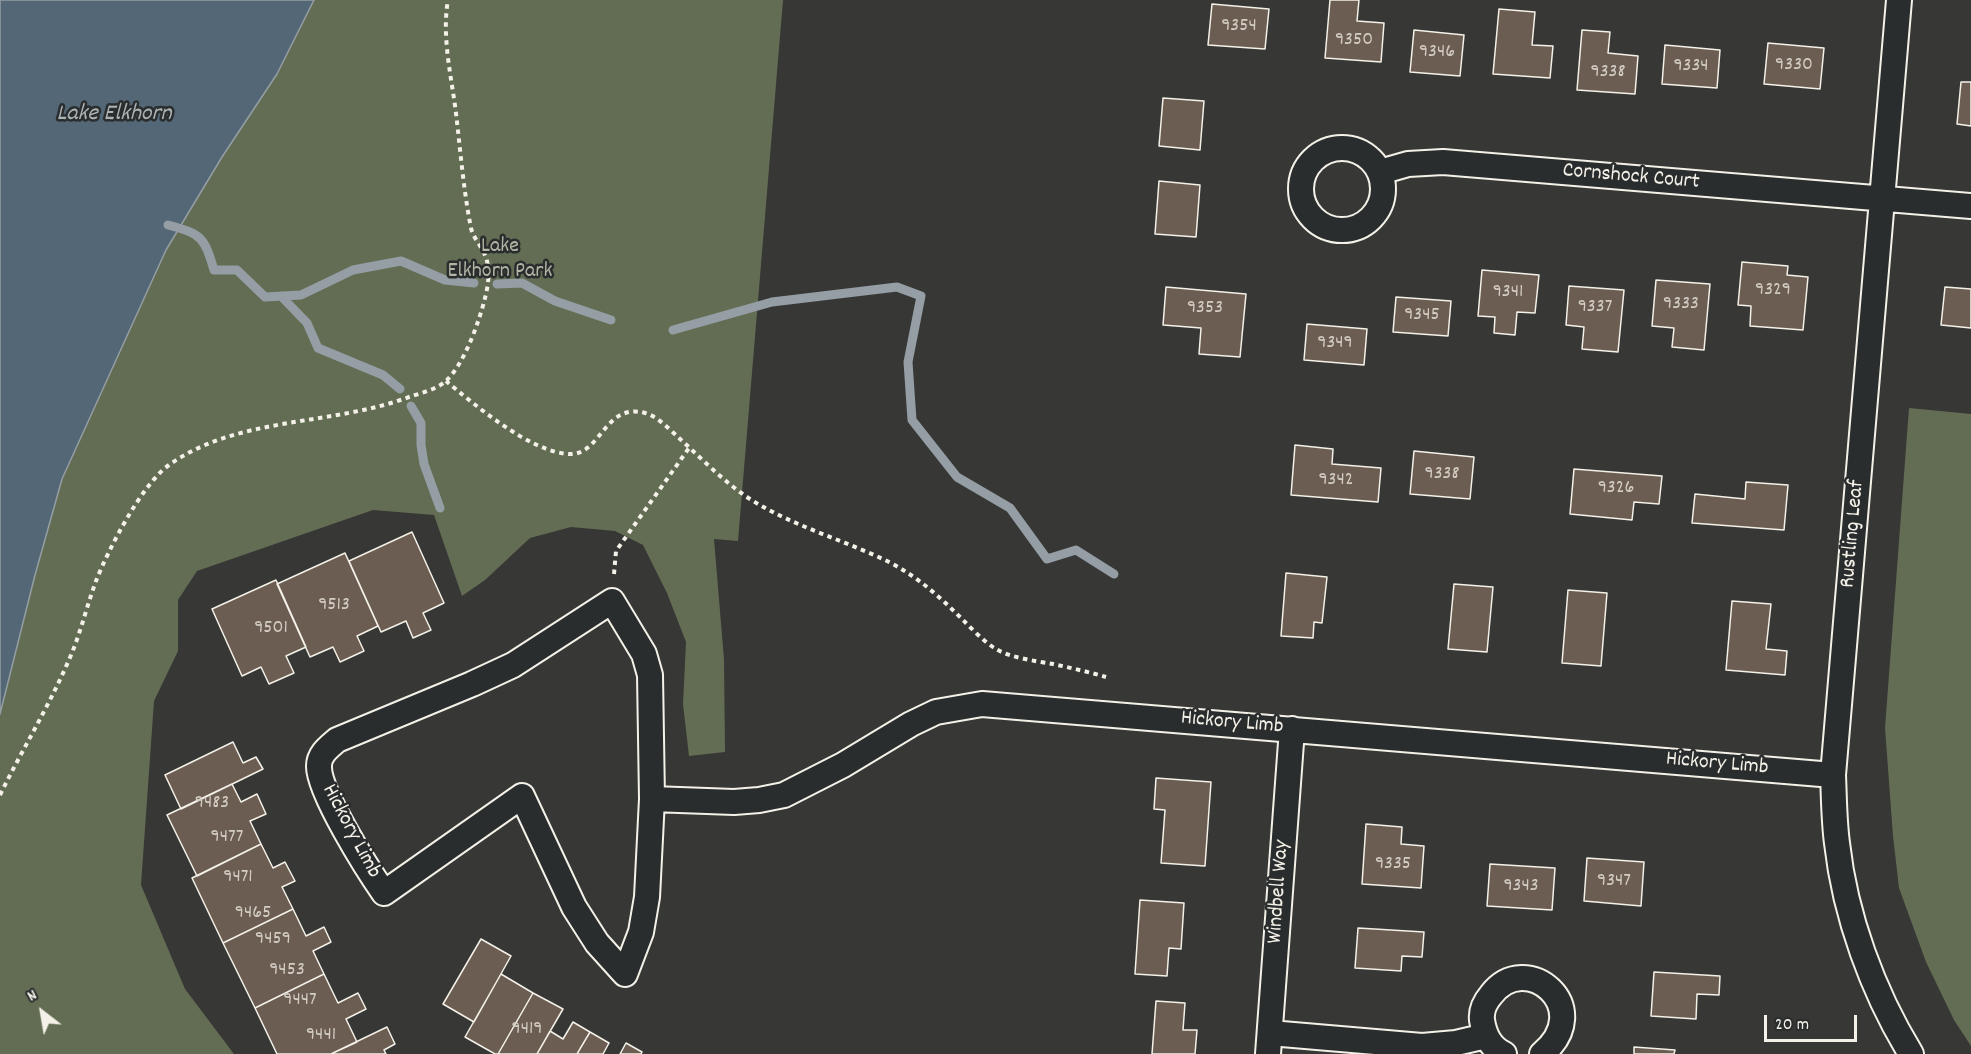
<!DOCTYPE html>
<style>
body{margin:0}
#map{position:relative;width:1971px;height:1054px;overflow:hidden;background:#373735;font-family:Dekko,sans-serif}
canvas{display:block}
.north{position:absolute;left:12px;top:982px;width:60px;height:60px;-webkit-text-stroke:4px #2a2d2e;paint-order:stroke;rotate:329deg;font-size:16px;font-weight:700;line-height:24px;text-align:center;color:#f4f1e8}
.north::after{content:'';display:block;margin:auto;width:21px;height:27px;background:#f4f1e8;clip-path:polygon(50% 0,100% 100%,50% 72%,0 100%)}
.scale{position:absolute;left:1764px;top:1015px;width:93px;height:27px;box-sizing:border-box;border:3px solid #f4f1e8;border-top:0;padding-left:8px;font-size:18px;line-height:21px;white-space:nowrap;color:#f4f1e8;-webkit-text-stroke:4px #2a2d2e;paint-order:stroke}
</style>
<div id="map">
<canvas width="1971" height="1054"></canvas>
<div class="north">N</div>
<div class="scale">20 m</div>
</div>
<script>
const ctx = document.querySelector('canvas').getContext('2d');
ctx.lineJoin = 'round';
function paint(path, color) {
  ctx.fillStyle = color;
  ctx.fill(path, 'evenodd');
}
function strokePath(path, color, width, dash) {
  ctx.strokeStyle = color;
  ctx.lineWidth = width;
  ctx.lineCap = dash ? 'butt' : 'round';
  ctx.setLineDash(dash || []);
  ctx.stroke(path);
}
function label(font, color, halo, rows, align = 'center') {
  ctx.font = font + ' Dekko,sans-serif';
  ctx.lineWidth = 5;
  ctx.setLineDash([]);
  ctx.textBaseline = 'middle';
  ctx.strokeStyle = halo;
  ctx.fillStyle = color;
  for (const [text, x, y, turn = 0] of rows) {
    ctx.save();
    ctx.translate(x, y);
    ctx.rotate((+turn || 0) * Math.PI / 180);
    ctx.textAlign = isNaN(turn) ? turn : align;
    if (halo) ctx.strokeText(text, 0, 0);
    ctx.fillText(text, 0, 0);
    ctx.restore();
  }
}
const green = new Path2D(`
 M0,0H783L738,541L714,539L724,659L725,752L689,756L683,704L686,642L667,593L643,545L615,531L571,527L530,538L485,580L462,596L434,515L373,510L197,571L178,600V651L154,701L141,885L185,989L234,1054H0Z
 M1909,408L1971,414V1046L1954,1020L1926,962L1899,888L1893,836L1885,728Z`);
const water = new Path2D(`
 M0,0H314L277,74L222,157L166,250L62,479L35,575L0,714Z`);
const stream = new Path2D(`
 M168,225C202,234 204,237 214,270H237L265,297L301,295L353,270L401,261L445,280L474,283
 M497,284L522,283L555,301L611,320
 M281,296L307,323L318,348L383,375L400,389
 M673,330L772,302L897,287L921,296L908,362L912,420L957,477L1010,508L1047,559L1076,550L1114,574
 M411,406L421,423V445L424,464L440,508`);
const building = new Path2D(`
 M1330,0H1359L1357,21L1384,23L1381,62L1325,58Z
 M1212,4L1269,9L1265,49L1208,45Z
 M1499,9L1535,12L1532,45L1553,46L1550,78L1493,74Z
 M1414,30L1464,35L1460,76L1410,72Z
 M1582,30L1610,32L1608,53L1638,56L1635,94L1577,90Z
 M1768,43L1824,48L1820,89L1764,84Z
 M1665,45L1720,50L1717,88L1662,84Z
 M1961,82H1971V126L1957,124Z
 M1163,98L1204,101L1200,150L1159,146Z
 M1159,181L1200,185L1196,237L1155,234Z
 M1742,262L1788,266L1787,275L1808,277L1803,330L1750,326L1751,306L1738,305Z
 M1482,270L1539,275L1535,313L1517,312L1515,335L1494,333L1495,317L1478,316Z
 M1656,280L1710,284L1704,350L1672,347L1674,328L1652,326Z
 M1569,286L1624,290L1618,352L1582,349L1584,327L1566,325Z
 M1166,287L1246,294L1240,357L1199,354L1201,328L1163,325Z
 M1945,287L1971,289V328L1941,325Z
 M1396,297L1451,301L1448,336L1393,332Z
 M1307,324L1367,329L1364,365L1304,360Z
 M1295,445L1333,449L1332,464L1381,468L1378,502L1291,495Z
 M1414,451L1474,457L1470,499L1410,494Z
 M1574,469L1662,476L1659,504L1634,502L1632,520L1570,514Z
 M1746,482L1788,485L1784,530L1692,523L1695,494L1745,499Z
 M412,532L444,603L423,613L431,630L413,638L406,621L381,632L349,561Z
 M345,553L378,626L357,636L364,651L340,662L333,647L310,657L277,584Z
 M1286,573L1327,577L1322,623L1314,622L1313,638L1281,636Z
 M276,580L306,647L286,656L294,673L269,684L261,667L242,676L212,609Z
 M1454,584L1493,587L1487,652L1448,649Z
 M1568,590L1607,593L1601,666L1562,663Z
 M1732,601L1771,604L1766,649L1787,651L1785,675L1726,670Z
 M233,742L243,763L256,757L263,769L181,809L165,775Z
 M1156,778L1211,782L1205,866L1161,863L1165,810L1154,809Z
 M232,784L241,802L257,794L266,814L250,821L261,844L197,876L167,815Z
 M1366,824L1402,827L1401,844L1424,846L1421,888L1362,884Z
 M261,844L273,868L285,862L295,881L282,887L293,909L223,943L192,878Z
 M1587,858L1644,862L1641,906L1584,901Z
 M1490,864L1555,868L1552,910L1487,906Z
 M1140,900L1184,903L1181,949L1169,948L1167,976L1135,974Z
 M293,909L306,936L324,927L331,942L313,951L324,974L255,1008L223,943Z
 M1358,928L1424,932L1422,957L1402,956L1401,971L1355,968Z
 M481,939L511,956L474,1022L443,1004Z
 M1654,972L1720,976L1719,995L1697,994L1696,1019L1651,1016Z
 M324,974L338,1003L358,993L366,1009L346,1019L357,1042L331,1054H277L255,1008Z
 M501,974L533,993L498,1054H495L465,1037Z
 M533,993L563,1009L537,1054H498Z
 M1156,1001L1185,1003L1183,1030H1197L1195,1054H1152Z
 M573,1022L590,1032L577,1054H537L550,1031L563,1039Z
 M387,1027L395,1044L384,1050L386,1054H331Z
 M590,1032L609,1043L603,1054H577Z
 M626,1043L642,1052L641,1054H620Z
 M1634,1047L1675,1050L1674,1054H1634Z`);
const path = new Path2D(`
 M446,381C475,405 531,453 570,454C601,455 605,402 645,413C657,416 669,429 678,437C701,458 724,482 750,499C794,527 845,540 891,563C919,578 940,597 962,619C972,629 984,642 996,649C1011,658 1036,661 1053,664C1071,668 1089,672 1106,677
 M614,574L616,551L689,448
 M0,795C22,750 48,708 68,662C80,636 86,608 96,581C108,550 142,484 169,465C237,416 332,426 409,397C421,393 438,389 447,380C465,362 479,322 485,298C489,283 491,265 483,251C479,243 473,237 471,228C464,193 461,157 457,122C453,82 441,40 448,0`);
const minor = new Path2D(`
 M1899,0L1833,775C1834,797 1834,821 1837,843C1845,916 1873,992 1911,1054
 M1301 189a41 41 0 1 1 82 0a41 41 0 1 1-82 0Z
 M1380,172L1408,164L1443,162L1971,206
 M652,799L647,897L641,932L625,974L597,943L574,907L522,796L384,893C368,870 318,791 319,766C319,754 329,747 337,740L472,684L513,665L612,601L644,654L650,675L652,799L734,802L759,800L784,795L843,765L911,724L936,712L982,704L1833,775
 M1270,1033L1422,1046L1456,1043L1486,1036
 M1268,1054L1292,729
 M1504,1054C1491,1048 1484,1034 1482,1020C1481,1011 1485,1002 1491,995C1526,948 1597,1008 1542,1054`);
const numberNames = [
 ["9354",1239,27],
 ["9350",1354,41],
 ["9346",1437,53],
 ["9330",1794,66],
 ["9334",1691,67],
 ["9338",1608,73],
 ["9329",1773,291],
 ["9341",1508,293],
 ["9333",1681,305],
 ["9337",1595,308],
 ["9353",1205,309],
 ["9345",1422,316],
 ["9349",1335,344],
 ["9338",1442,475],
 ["9342",1336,481],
 ["9326",1616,489],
 ["9513",334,606],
 ["9501",271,629],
 ["9483",212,804],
 ["9477",227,838],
 ["9335",1393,865],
 ["9471",238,878],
 ["9347",1614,882],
 ["9343",1521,887],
 ["9465",253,914],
 ["9459",273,940],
 ["9453",287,971],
 ["9447",300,1001],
 ["9419",527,1030],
 ["9441",321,1036]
];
const streetNames = [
 ["Cornshock Court",1631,178,5],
 ["Rustling Leaf",1854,534,-85],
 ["Hickory Limb",1232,724,5],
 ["Hickory Limb",1717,765,5],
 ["Hickory Limb",350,832,62],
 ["Windbell Way",1280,892,-86]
];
const parkNames = [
 ["Lake",500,248],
 ["Elkhorn Park",500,273]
];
const waterNames = [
 ["Lake Elkhorn",114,116]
];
paint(green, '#636d54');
paint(water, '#546777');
strokePath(water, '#949ea4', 1.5);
strokePath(stream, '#949ea4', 9);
paint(building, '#6c5d53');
strokePath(building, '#f4f1e8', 1.5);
strokePath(minor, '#f4f1e8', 28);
strokePath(path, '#f4f1e8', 4, [4.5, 4.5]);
strokePath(minor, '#2a2d2e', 24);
label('20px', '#d2ccc3', null, numberNames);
label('22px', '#f4f1e8', '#2a2d2e', streetNames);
label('22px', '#b3b6a5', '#2a2d2e', parkNames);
label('italic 24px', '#acb3b5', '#2a2d2e', waterNames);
</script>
